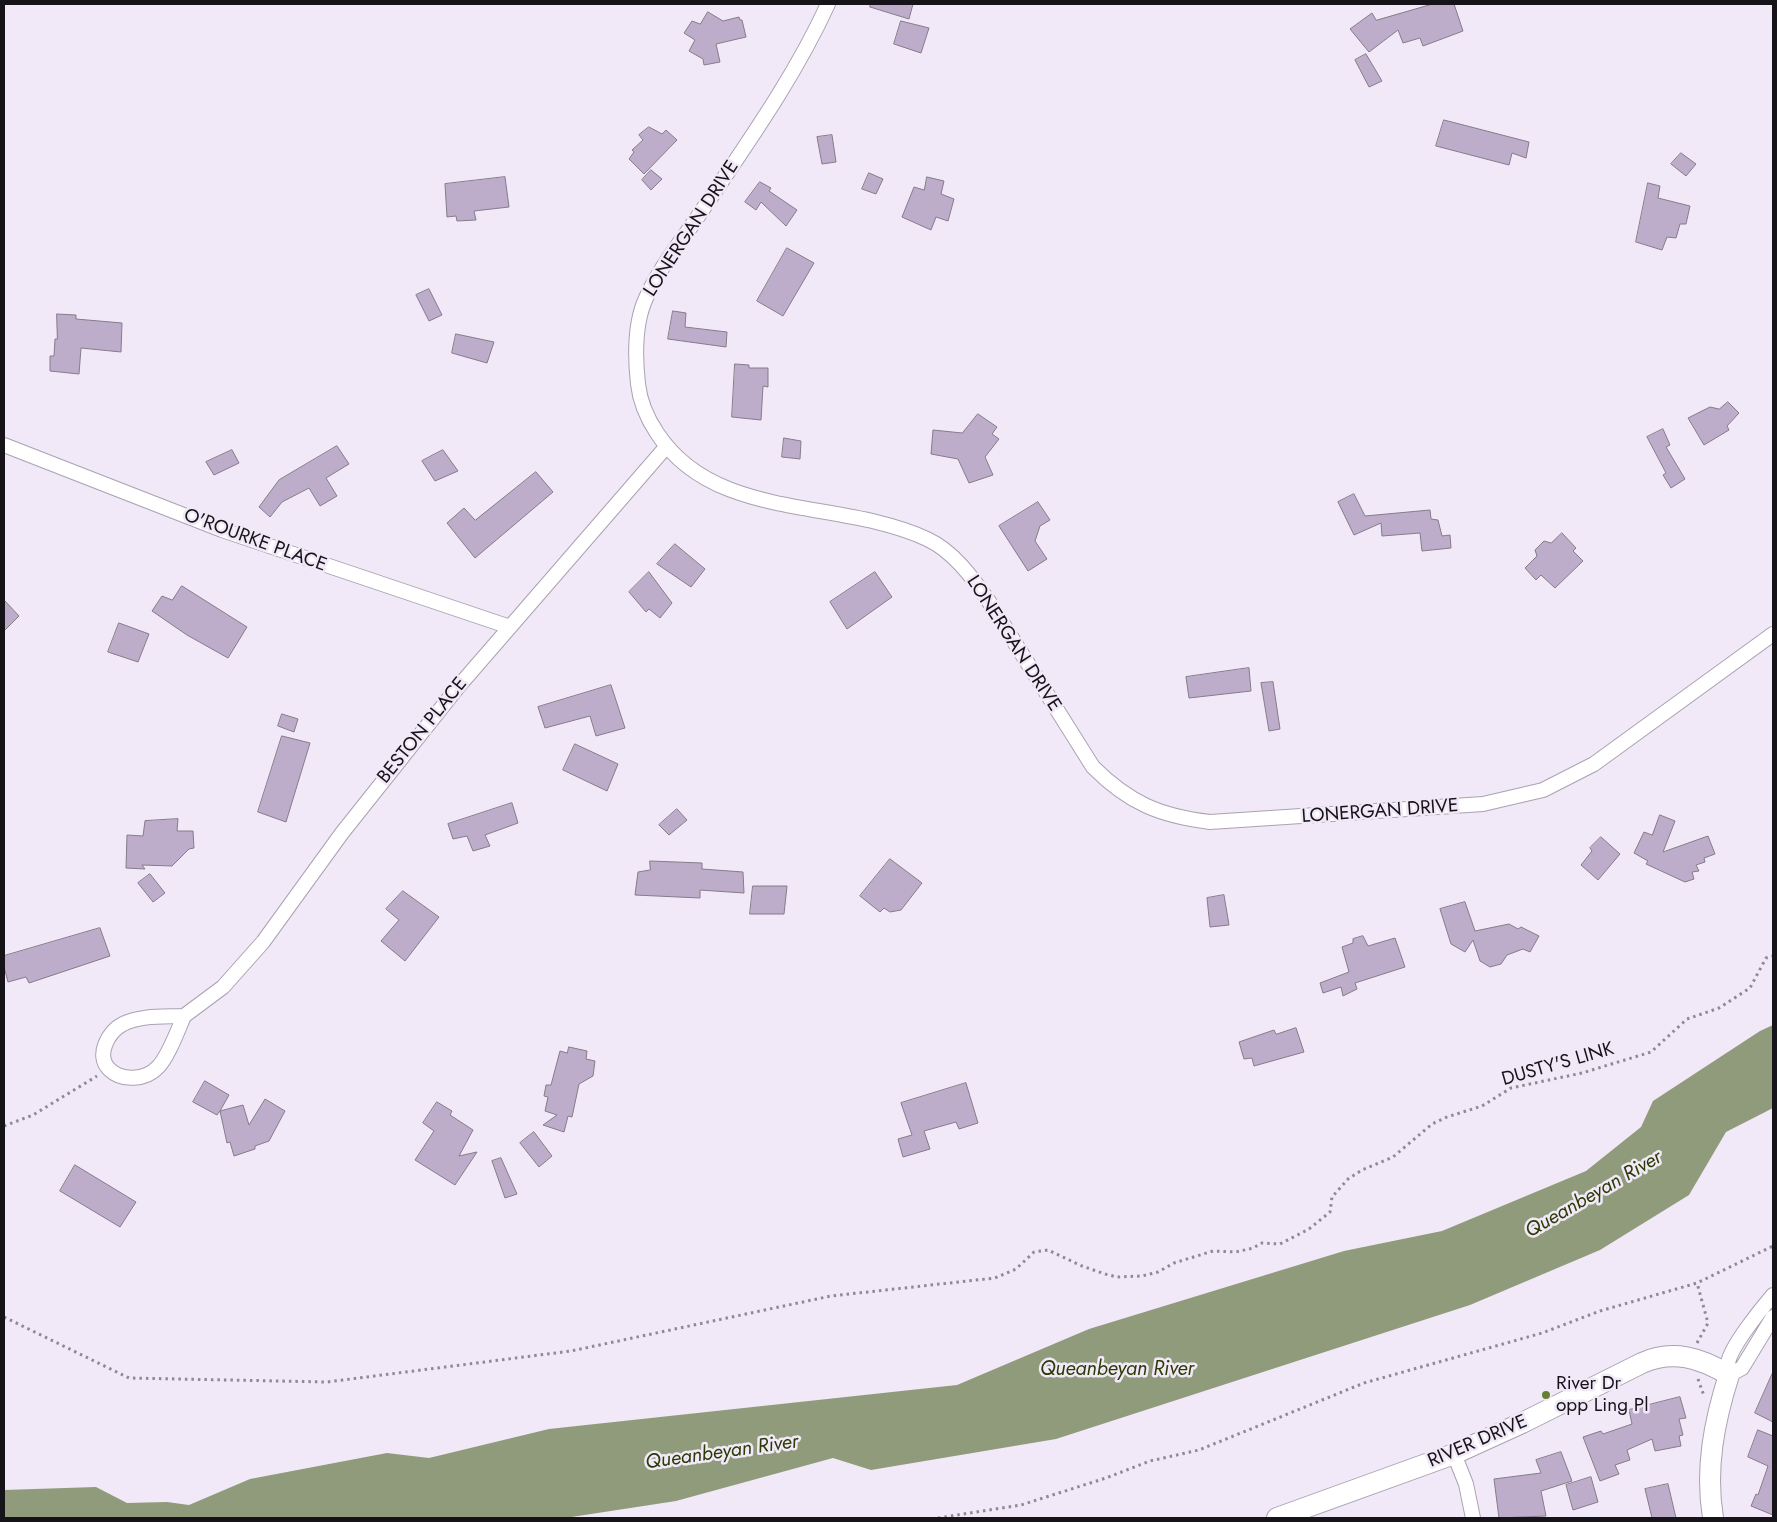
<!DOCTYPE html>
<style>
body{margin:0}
#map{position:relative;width:1777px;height:1522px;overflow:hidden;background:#f1e9f8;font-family:Jost,sans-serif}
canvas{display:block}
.frame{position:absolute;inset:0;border:5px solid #171419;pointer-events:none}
</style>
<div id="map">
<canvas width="1777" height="1522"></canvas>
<div class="frame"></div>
</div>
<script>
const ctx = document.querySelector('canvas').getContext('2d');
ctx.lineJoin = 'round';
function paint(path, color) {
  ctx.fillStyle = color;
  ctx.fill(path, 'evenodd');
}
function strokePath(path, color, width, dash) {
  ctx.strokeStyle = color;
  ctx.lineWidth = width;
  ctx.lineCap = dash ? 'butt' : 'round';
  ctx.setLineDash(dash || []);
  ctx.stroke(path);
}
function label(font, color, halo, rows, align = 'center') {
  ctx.font = font + ' Jost,sans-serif';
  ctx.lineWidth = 5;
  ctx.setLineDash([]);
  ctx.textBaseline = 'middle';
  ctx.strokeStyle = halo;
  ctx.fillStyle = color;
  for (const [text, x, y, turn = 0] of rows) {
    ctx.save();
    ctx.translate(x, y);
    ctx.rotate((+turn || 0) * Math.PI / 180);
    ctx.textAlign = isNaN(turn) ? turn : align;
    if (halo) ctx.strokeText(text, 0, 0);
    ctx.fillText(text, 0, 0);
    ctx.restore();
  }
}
const water = new Path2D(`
 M1773,1025V1108L1726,1132L1689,1195L1600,1250L1470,1305L1056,1439L871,1470L833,1458L676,1501L565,1518H4V1490L96,1487L127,1503L167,1502L189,1505L250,1479L387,1453L429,1458L549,1429L957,1385L1089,1329L1344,1251L1442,1231L1586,1171L1641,1127L1653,1101L1760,1031Z`);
const building = new Path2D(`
 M871,4H913L909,19L870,7Z
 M1433,4H1454L1463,31L1423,46L1420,38L1403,43L1398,30L1369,52L1350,29L1372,13L1376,20Z
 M708,12L723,21L739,17L740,20H742L746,37L716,44L720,62L704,65L703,59L689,51L695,40L684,33L692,21L700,24Z
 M901,21L929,28L921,53L894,44Z
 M1366,54L1382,81L1369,87L1355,60Z
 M1444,120L1529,142L1526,158L1512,153L1509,165L1436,146Z
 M649,127L662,134L666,130L677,140L644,174L629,159L634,152L632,150L643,140L639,135Z
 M832,135L836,162L822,164L817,137Z
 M1681,153L1696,164L1686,176L1671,164Z
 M651,170L662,179L651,190L642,180Z
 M869,173L883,179L876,194L862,189Z
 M505,177L509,207L474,211L476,220L457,221L456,216L447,217L445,184Z
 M927,177L944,181L941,194L954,199L948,221L936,217L931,230L902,217L914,187L924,190Z
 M760,182L771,188L769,191L797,210L786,226L761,202L756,210L745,202Z
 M1648,183L1660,186L1658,198L1690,206L1686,224H1680L1676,238L1667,237L1662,250L1636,242Z
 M787,248L814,263L783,316L757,301Z
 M429,289L442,315L429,321L416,295Z
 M673,311L686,313L685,327L727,332L726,347L668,339Z
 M57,314L76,315V319L122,323L121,352L81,348L79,374L50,371V356H54L55,339H57Z
 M456,334L494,342L487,363L452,353Z
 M735,364L749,365V368H768V387L763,386L761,420L732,417Z
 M1728,402L1739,413L1727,426L1729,430L1704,445L1688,418L1710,407L1719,409Z
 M978,414L997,427L992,434L999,439L985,457L993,475L969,483L958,459L931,454L933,430L962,433Z
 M1663,429L1670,445L1666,447L1685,479L1671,488L1663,475L1666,473L1647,437Z
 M784,438L801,441L800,459L782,457Z
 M337,446L349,464L326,478L337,496L320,506L309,488L282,502L270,517L259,507L279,480Z
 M232,450L239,463L214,475L206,462Z
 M443,450L458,471L435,481L422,461Z
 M536,472L553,492L475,558L447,523L464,508L475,520Z
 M1354,494L1365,516L1430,510L1431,519L1438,520L1442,536L1450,535L1451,548L1422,551L1420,533L1382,536L1381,523L1354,535L1338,502Z
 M1038,502L1050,520L1040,526L1035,541L1047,559L1028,571L999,526Z
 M1562,533L1576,548L1573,551L1583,561L1555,588L1541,575L1536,580L1525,568L1537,556L1535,550L1544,541L1551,543Z
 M675,544L705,569L691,587L657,564Z
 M649,572L672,603L660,618L649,609L646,612L629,592Z
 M875,572L892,597L847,629L830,602Z
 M182,586L247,627L228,658L187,635L152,611L162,596L172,600Z
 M4,600L19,616L4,631Z
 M119,623L149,634L138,662L108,652Z
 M1249,668L1251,691L1189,698L1186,677Z
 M1273,682L1280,729L1269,731L1261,683Z
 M611,685L625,728L596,736L590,716L545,728L538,707Z
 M282,714L298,719L294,732L278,726Z
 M282,736L310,743L286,822L258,812Z
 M575,744L618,764L607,791L563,770Z
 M512,803L518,823L485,835L490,846L473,851L467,836L453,839L448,824Z
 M677,809L687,820L669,835L659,825Z
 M1660,815L1675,821L1663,852L1708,836L1715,854L1704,858L1705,862L1696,865L1699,871L1692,872L1694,879L1685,882L1646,864L1648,861L1634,853L1644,832L1652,835Z
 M178,819L177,831H193L194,848L189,849L172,866L142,865L145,869L126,868L127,835L143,836L145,821Z
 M1601,837L1620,854L1598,880L1581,865L1592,851L1590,848Z
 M890,859L922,883L901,910L890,912L884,908L880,912L860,896Z
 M650,861L702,863V869L743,872L744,893L700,890V898L635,895L638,872L650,870Z
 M150,874L165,893L153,902L138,883Z
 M753,886H787L784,914H750Z
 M403,891L439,917L405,961L381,941L399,920L386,909Z
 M1224,895L1229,925L1210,927L1207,898Z
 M1465,902L1475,931L1509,924L1518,929L1521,927L1539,936L1530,952L1523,949L1507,955L1501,964L1490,967L1480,961L1473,940L1465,952L1451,944L1440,909Z
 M100,928L110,956L29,983L26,977L8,982L4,967V956Z
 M1363,936L1368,946L1395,938L1405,967L1355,983L1357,989L1343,996L1341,987L1323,993L1320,983L1349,972L1342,947L1353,943V939Z
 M1296,1028L1304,1052L1254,1066L1252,1058L1244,1059L1239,1042L1274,1030L1276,1034Z
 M569,1047L587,1051L586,1059L595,1061L593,1076L579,1084L572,1117L568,1116L564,1132L543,1125L557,1115L545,1111L548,1097L544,1096L546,1085H551L560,1051L567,1053Z
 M205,1081L229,1095L220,1111L243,1105L249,1125L265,1099L285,1111L269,1141L255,1146V1149L234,1156L230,1142L227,1143L220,1111L217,1115L193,1102Z
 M966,1083L978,1123L959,1129L956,1122L924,1131L930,1149L903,1157L898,1139L912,1135L901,1103Z
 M437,1102L452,1111L450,1115L473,1130L459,1156L477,1152L455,1185L415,1160L434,1131L423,1123Z
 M534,1132L552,1156L539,1167L520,1143Z
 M501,1158L517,1194L505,1198L492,1161Z
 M75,1165L136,1202L120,1227L60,1191Z
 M1773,1372V1422L1755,1413Z
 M1680,1397L1686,1418L1679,1419L1683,1435L1679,1436L1681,1446L1655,1451L1652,1439L1627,1450L1630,1460L1615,1465L1619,1474L1600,1481L1583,1437L1601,1431L1603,1434L1632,1424L1629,1410Z
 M1758,1430L1773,1436V1515L1751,1506L1756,1494L1758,1495L1768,1466L1748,1457Z
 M1561,1452L1572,1481L1541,1491L1546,1516L1499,1518L1494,1479L1541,1473L1536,1460Z
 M1591,1477L1598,1502L1573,1510L1566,1485Z
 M1668,1484L1676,1518H1652L1645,1489Z`);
const path = new Path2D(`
 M4,1126L33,1115L97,1076
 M4,1317L129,1378L327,1382L571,1351L831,1296L995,1278L1016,1269L1034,1252L1048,1250L1082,1266L1105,1274L1117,1277L1142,1276L1158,1272L1174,1263L1213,1251L1236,1252L1253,1248L1262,1243L1280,1244L1309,1229L1330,1212L1332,1197L1348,1179L1362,1170L1393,1157L1432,1124L1447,1117L1482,1106L1511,1088L1582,1073L1651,1052L1687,1019L1719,1008L1750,988L1766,958L1773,956
 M1697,1343L1708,1323L1697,1283
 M1698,1379L1704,1396
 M938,1518L1021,1505L1106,1478L1150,1461L1199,1450L1364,1383L1542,1333L1600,1311L1697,1283L1773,1246`);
const street = new Path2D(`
 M828,4C794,78 748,142 703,209C684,238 660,266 646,298C634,324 635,357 638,384C640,402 647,418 657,433C715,522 840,498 927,539C953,551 972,577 988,600L1093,767C1129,803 1160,816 1210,822L1483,804L1543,790L1594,764L1773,634
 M4,445L222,530L510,627
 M184,1016L223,987L263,942L342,833L458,687L666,447
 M184,1016C178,1030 168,1057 158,1067C146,1080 122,1082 109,1069C95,1055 109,1031 123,1024C140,1015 166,1017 184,1016Z
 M1773,1295C1761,1309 1731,1346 1728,1363C1727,1367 1729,1372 1729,1375L1742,1368L1773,1317
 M1454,1454L1466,1484L1473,1518`);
const secondary = new Path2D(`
 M1277,1518L1454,1454L1522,1423L1642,1363C1673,1349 1701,1358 1729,1375C1714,1422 1705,1469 1713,1518`);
const markers = [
 [1546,1395,5,"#677f31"]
];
const streetNames = [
 ["LONERGAN DRIVE",692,229,-57],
 ["O'ROURKE PLACE",255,541,20],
 ["LONERGAN DRIVE",1013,644,57],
 ["BESTON PLACE",423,731,-51],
 ["LONERGAN DRIVE",1380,812,-4],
 ["DUSTY'S LINK",1558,1065,-16],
 ["RIVER DRIVE",1478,1442,-23]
];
const poiNames = [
 ["River Dr",1556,1384],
 ["opp Ling Pl",1556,1406]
];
const waterNames = [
 ["Queanbeyan River",1594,1195,-30],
 ["Queanbeyan River",1117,1370],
 ["Queanbeyan River",722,1453,-8]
];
paint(water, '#8f9b7b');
paint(building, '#beaccb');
strokePath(building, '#847c89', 1);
strokePath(street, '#aaa2b0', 16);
strokePath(secondary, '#aaa2b0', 22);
strokePath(path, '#8e8993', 3, [2.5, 4]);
strokePath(street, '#fff', 14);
strokePath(secondary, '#fff', 20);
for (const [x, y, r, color] of markers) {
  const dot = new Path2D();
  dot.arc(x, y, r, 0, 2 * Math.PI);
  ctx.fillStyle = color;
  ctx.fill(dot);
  strokePath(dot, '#f1e9f8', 2);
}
label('19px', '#171419', '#f1e9f8', streetNames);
label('19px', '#171419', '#f1e9f8', poiNames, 'left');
label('italic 20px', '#2c3b03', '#f1e9f8', waterNames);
</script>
